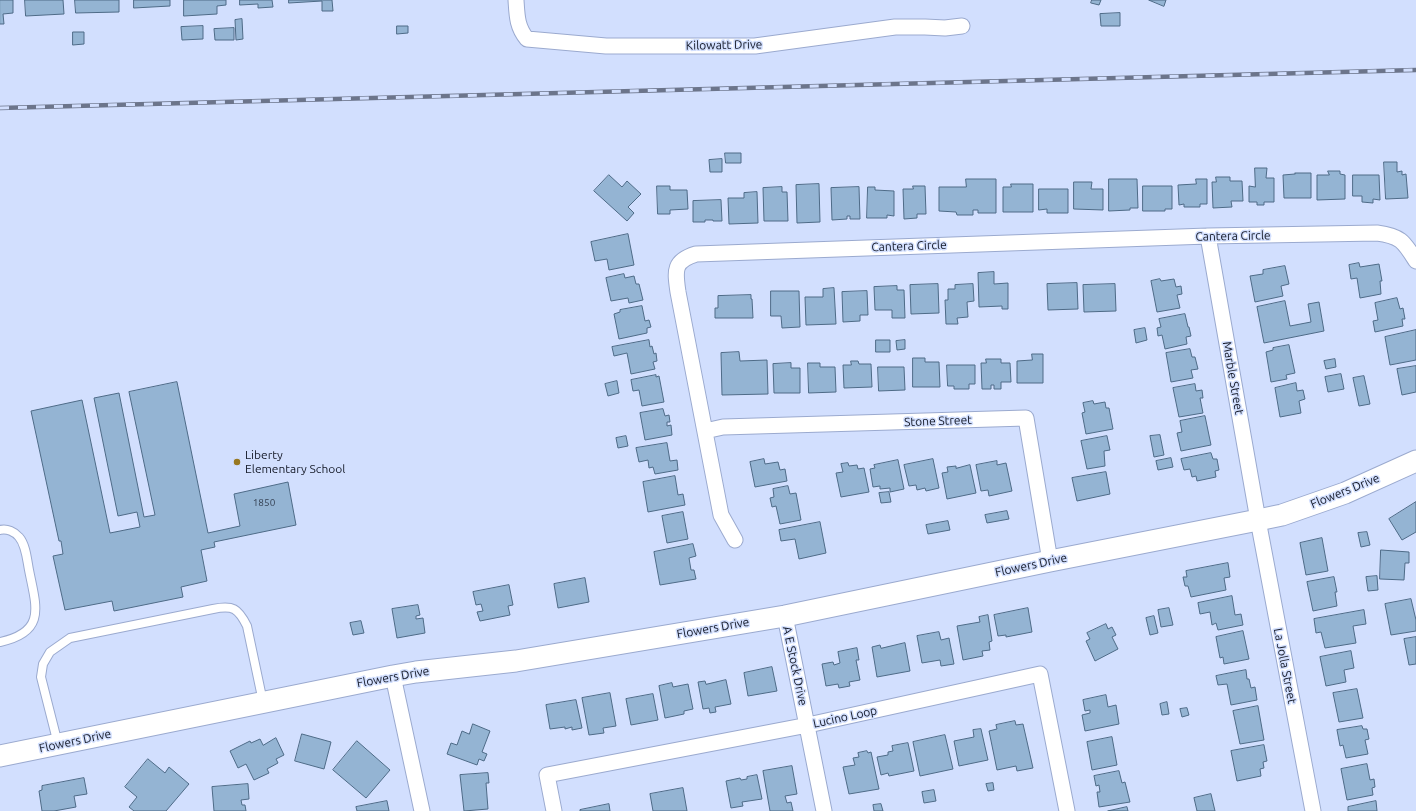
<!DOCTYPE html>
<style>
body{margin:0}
canvas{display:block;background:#d2dffe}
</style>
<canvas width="1416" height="811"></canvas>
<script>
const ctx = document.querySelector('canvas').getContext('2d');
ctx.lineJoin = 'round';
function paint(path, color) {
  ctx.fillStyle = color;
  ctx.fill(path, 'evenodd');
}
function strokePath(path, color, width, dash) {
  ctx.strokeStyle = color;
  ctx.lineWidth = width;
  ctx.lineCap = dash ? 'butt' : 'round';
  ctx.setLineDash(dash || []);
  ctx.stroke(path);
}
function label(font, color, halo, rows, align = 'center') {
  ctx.font = font + ' Ubuntu,sans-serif';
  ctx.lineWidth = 3;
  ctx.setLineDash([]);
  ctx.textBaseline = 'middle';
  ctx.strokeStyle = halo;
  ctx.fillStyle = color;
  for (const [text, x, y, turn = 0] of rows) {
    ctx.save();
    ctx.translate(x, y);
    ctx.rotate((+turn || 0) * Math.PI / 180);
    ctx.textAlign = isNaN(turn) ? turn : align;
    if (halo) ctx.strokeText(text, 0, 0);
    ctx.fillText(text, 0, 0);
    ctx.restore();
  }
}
const building = new Path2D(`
 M0,0H13V13L3,14L4,24H0Z
 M25,0H63L64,14L26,16Z
 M75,0H119V12L76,13Z
 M134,0H170V6L134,8Z
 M184,0H226V5L217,6V14L184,16Z
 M240,0H272L273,7L258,8V4L240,5Z
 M289,0H332L333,11H322V1L289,3Z
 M1092,0H1101L1099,5L1091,3Z
 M1149,0H1166L1164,6Z
 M1120,13V26H1101L1100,14Z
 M242,19L243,39L236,40L235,20Z
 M203,26V39L182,40L181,27Z
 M397,26H408V33L397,34Z
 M234,28V40H215L214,29Z
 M73,32H84V44L73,45Z
 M725,153H741V163H726Z
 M722,159V172H710L709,160Z
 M1384,162H1397V172L1402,171V175L1406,174L1408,198L1386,199Z
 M1255,168H1267L1266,178H1274V202H1264V205H1257V202H1249V186L1255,187Z
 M1328,171H1340V174L1345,175V199L1317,200V175H1329Z
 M1295,173H1311V198H1284L1283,175L1295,174Z
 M609,175L622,187L627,181L641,194L628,207L634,213L627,221L594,191Z
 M1353,175H1379L1380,200L1373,199V203L1362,202V196H1353Z
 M1216,177H1230V181H1242L1243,201H1231L1232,207L1213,208L1212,182H1216Z
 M966,179H996V213H978V210H973V215H957L956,212L939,211V187H966Z
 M1109,179H1137L1138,208H1130V210L1109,211Z
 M1196,179H1207V204H1200V207H1184V204L1179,205L1178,185L1196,184Z
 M1074,182H1092L1091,189H1103V210L1074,209Z
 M819,184L820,222L797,223L796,185Z
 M1011,184H1033V212H1003V187H1011Z
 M657,186H670V190H687L688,209L670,210V214H658Z
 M913,186H925L926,214H917V218L904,219L903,189H913Z
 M1143,186H1172V209H1165V211H1143Z
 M782,187V192H787L788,221H764L763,188Z
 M859,187L860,219H850V216H847V219L832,220L831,188Z
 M868,187H875V190L894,191V216L887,215V218H867Z
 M1039,189H1068V213H1047V209L1039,210Z
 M757,192L758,223L729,224L728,198H744V193Z
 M721,200L722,221H713V220H705V222H693V201Z
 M628,234L634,265L609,270L607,259L595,261L591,242Z
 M1359,263L1360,267L1379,264L1382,281H1380L1381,294L1360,298L1357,278L1351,279L1349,265Z
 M1285,266L1289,284L1281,286L1283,296L1255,302L1250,276L1263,274V270Z
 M994,272V284L1008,283V309H1002V306L979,307L978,273Z
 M624,274L625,278L634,276L636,284H639L643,300L629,303L628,298L611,301L606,278Z
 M1160,279L1161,281L1174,279L1176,287L1181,286L1182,294L1177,295L1180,308L1157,312L1151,281Z
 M1077,283L1078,309L1048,310L1047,284Z
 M938,284L939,313L911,314L910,285Z
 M973,284L974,301L967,302L968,317L957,318L958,324H946L945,300H948V289H955V285Z
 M1115,284L1116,311L1084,312L1083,285Z
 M897,286V290H904L905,318H892V310H875L874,287Z
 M834,288L836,324L806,325L805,297H823V289Z
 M771,291H799L800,327L782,328L781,316H771Z
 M867,291L868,315H860V321L843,322L842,292Z
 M751,295V299H752L753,318H715V308H718V296Z
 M1397,298L1400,309L1403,308L1405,319H1402L1403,326L1375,332L1373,321L1378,320L1375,303Z
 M1285,301L1290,326L1311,322L1308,304L1319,302L1324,331L1264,343L1257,307Z
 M642,306L645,321L649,320L651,327L647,328V333L619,339L614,314L620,312V310Z
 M1185,314L1188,327H1189L1191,336L1186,337L1187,344L1165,349L1162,335L1158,336L1157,328L1161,327L1159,319Z
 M1145,328L1147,340L1136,343L1134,330Z
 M1416,330V360L1390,365L1385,337Z
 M649,340L650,347L652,346L654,354L656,353L657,361L653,362L655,369L631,374L627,353L614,356L612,347Z
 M876,340H890V352H876Z
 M905,340V349L897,350L896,341Z
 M1289,345L1295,373L1286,375L1287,379L1271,382L1266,352L1273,350V348Z
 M1190,349L1192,357H1195L1198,369L1191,370L1193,378L1171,382L1166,353Z
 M739,352L740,361L767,360L768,394L722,395L721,353Z
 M1032,354H1043V383H1017V361L1032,360Z
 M913,358H925V362H939L940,387H913Z
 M986,359H1001V363H1010L1011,382H1001V389H994V385H991V389H982L981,363H986Z
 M1335,359L1336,367L1326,369L1324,361Z
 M851,361H858L859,364H871L872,387L844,388L843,365H851Z
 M791,363V368H800V393H774L773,364Z
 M808,363H820V367H835L836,392L809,393Z
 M947,365H975V384H969V389H954V386H948Z
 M1416,366V392L1402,395L1397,369Z
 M878,367H904L905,390L879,391Z
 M1341,374L1344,389L1328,392L1325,377Z
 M656,375V377L659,376L664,402L642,406L639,390L633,391L631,380Z
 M1364,376L1370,404L1359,406L1353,378Z
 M617,381L619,393L608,396L605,384Z
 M177,382L208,533L240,526L234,494L288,482L296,525L214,542L215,547L201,550L207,581L181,587L183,597L114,611L112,601L65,610L53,556L63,554L61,541H59L31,411L82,400L110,533L140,527L137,512L118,516L94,398L119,393L144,517L155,515L129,392Z
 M1296,383L1297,391L1303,390L1305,399L1299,401L1301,413L1280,417L1275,388Z
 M1195,384L1196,391L1202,390L1203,398H1200L1203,413L1179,417L1173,388Z
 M1093,401L1094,404L1105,402L1106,408H1109L1113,429L1086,434L1082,413L1085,412L1083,403Z
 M663,409L665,416L669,415L670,422H667V426L671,425L672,435L645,440L640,413Z
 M1205,416L1211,445L1181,451L1177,433L1182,432L1180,421Z
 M1160,435L1164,455L1154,457L1150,436Z
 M626,436L628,446L618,448L616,438Z
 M1107,436L1110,450L1104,451L1105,466L1087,469L1081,441Z
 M667,443L670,461L677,460L678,470L655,474L653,467L649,468L648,460L639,462L636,448Z
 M1211,453L1213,459H1217L1219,470L1215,471L1216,477L1197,481L1196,476L1192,477L1190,469L1184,470L1181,459Z
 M1171,458L1173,467L1158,470L1156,461Z
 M764,459L765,464L778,462L780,470L785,469L787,481L755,487L750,462Z
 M933,459L939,488L926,491L925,488L917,490L916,485L909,486L904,465Z
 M898,460L904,489L890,492V488L880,489V486L873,487L870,469L875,468L874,465Z
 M997,461V465L1006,463L1012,491L989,496L988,490L981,491L976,465Z
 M848,463L849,466L857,465L858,469L864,468L869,492L841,497L836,473L843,472L841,464Z
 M970,465L976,493L947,499L942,473L948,472L947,467L956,466V468Z
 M1106,472L1110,494L1077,501L1072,478Z
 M675,476L678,495L683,494L685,505L648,512L643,482Z
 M788,486L790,494L796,493L801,520L780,524L776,506L772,507L770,498L774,497L773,489Z
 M889,492L891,502L881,503L879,493Z
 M1416,502V532L1402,540L1389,519Z
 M1007,511L1009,519L987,523L985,515Z
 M683,512L688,539L667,543L662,516Z
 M948,521L950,530L928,534L926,525Z
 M820,522L826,553L799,559L795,539L781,541L779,530Z
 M1367,532L1370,545L1361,547L1358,533Z
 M1322,538L1328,571L1306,575L1300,543Z
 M693,544L696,556L689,558L691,570H694L696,579L660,585L654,552Z
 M1381,550L1409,552V563H1405L1404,580L1380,579Z
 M1228,563L1230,577L1224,578L1226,590L1191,597L1188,586H1185L1183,577H1187L1186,571Z
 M1377,576L1378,590L1368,591L1366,577Z
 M1334,577L1337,592H1335L1337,606L1313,611L1307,582Z
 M585,578L589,602L558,608L554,584Z
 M509,585L513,605L508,606L510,615L480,621L477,612L483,611L481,604L476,605L473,592Z
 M1232,596L1235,615L1241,614L1243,625L1218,630L1216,623L1212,625L1210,612L1200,614L1198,603Z
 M1411,599L1416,620V631L1391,635L1385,604Z
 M418,605L420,615L416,616V619L423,618L425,633L397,638L392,609Z
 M1028,608L1032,632L1006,637V635L998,636L994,615Z
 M1169,608L1173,625L1161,627L1158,610Z
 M1364,610L1366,624L1353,626L1356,643L1325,648L1321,632L1316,633L1314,619Z
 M988,615L992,641L989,642L990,650L982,651L983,656L963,660L957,626L980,622L979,617Z
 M1154,616L1158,633L1150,635L1146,618Z
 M361,621L364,633L353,635L350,623Z
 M1106,624L1108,629L1112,627L1116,635L1112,637L1118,649L1095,661L1086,641L1090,639L1087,633Z
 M1243,631L1249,659L1224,664L1223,657L1220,658L1216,637Z
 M939,632L941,640L949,638L954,664L941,666L940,660L922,663L917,636Z
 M1416,637V664L1409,665L1404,639Z
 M905,643L910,671L877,677L872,647L880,645L881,648Z
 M857,648L859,660H856L860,680L849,682L850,686L839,688L838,684L826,686L822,664L833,662L834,665L840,663L838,652Z
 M1351,651L1354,668L1344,670L1346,682L1326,686L1320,657Z
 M772,667L777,691L748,696L744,673Z
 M1246,670L1247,679H1249L1251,688L1255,687L1257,700L1231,705L1227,684L1218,685L1216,676Z
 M726,680L731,704L715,707L716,712L710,713L709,708L703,709L698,682L705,681L706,684Z
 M672,683L673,687L688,684L693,709L684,711V714L665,718L659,686Z
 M1357,689L1363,718L1339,722L1333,693Z
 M610,693L616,726L603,728L604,733L589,735L582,698Z
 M653,694L658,720L631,725L626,699Z
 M1106,695L1108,707L1116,705L1119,724L1085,731L1082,715L1090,713V710L1085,711L1083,700Z
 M576,700L582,728L572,730V727L565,729V727L550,729L546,705Z
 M1167,702L1169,714L1162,715L1160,704Z
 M1258,706L1264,740L1240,744L1233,711Z
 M1187,708L1189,715L1182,717L1180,709Z
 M1015,721L1016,725L1023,724L1033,768L1017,771L1016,766L997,770L989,731L997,729L996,725Z
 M473,724L490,731L482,752L487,754L484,761L479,759L477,765L447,754L451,743L457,745L462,731L469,734Z
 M1362,726L1363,729H1367L1369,739L1365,740L1368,754L1346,758L1343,745L1340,746L1337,730Z
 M981,729L988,760L959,766L954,741L974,737L973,730Z
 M302,734L331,742L324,769L295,761Z
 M945,735L953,769L920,776L913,742Z
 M1112,737L1117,765L1092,770L1087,742Z
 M276,738L284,755L276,759L278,763L267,769L269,773L254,780L246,764L238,768L230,751L250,741L251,743L260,739L263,745Z
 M357,741L390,770L366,798L333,770Z
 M908,743L914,771L889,776L888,773L881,775L877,757L888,755V752L893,751L892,746Z
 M1264,745L1267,761L1263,762L1264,768L1260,769L1261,776L1237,781L1231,751Z
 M867,751L868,753L871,752L879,789L849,794L843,767L855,765L853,758L859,757L858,753Z
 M148,759L165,773L169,767L189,784L166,811H134L129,807L137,797L125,787Z
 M1367,764L1370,780L1374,779L1375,787L1372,788L1373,795L1347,800L1341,769Z
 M792,766L797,794L785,796L787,803L791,802L793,811H770L763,771Z
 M1119,771L1122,783L1125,782L1130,802L1099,807L1097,792H1100L1099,785L1096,786L1094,776Z
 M488,773L489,783H486L488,809L464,811L460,775Z
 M757,775L762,799L742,802L743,806L731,808L726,781L740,778L741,780L747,779V777Z
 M84,778L87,794L74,796L76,807L54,811H42L39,791L42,790V786Z
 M993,783L994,790L988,791L986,784Z
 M248,784L249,799L241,800L242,805H245L246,811H214L212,787Z
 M683,788L687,811H653L650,794Z
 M934,790L936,801L924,803L922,792Z
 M1211,794L1215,811H1197L1194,798Z
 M387,801L389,811H357L356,807Z
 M1376,801L1377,811H1348V807Z
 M609,804L610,811H580V810Z
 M881,804L883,811H874L873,805Z
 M1127,807L1128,811H1108Z`);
const lane = new Path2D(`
 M0,530C7,528 15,532 19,537C26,545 27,560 29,570C36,606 47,632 0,642
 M58,744L41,677L43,664L50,652L70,638L213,609C233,605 238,608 247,626L263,702`);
const street = new Path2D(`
 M516,0C517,16 517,27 527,39L606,46H755L895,27H925L945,28L962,26
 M1208,236L1258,520L1313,811
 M705,431L723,427L1026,418L1050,561
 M735,540L721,515L678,292C675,271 673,261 696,254L1208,236L1377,233C1401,236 1404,242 1416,261
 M785,616L824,811
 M393,676L422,811
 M554,811L547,775L808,725L1040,674L1067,811`);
const secondary = new Path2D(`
 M0,756L393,676L416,672L516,661L785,616L1050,561L1258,520L1282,515L1345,493L1416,461`);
const rail = new Path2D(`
 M0,108L1416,70`);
const markers = [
 [237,462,4,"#987821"]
];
const numberNames = [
 ["1850",264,503]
];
const streetNames = [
 ["Kilowatt Drive",724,45,-1],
 ["Cantera Circle",1233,236,-1],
 ["Cantera Circle",909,246,-2],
 ["Marble Street",1233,378,80],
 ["Stone Street",938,421,-2],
 ["Flowers Drive",1345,491,-22],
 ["Flowers Drive",1031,565,-12],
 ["Flowers Drive",713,628,-10],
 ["A E Stock Drive",795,666,78],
 ["La Jolla Street",1285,666,79],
 ["Flowers Drive",393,677,-10],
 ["Lucino Loop",845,717,-12],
 ["Flowers Drive",75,741,-12]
];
const poiNames = [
 ["Liberty",245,455],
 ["Elementary School",245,469]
];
paint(building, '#94b4d3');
strokePath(building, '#4e6b87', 1);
strokePath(lane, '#9baacf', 10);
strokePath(street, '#9baacf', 17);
strokePath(secondary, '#9baacf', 23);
strokePath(lane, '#fff', 8);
strokePath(street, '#fff', 15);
strokePath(secondary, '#fff', 21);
strokePath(rail, '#6c758b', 4.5);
strokePath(rail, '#d2dffe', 3, [9]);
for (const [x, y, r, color] of markers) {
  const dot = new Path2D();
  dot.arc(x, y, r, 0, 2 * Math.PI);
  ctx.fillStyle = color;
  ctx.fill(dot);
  strokePath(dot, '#d2dffe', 1.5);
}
label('10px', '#333f51', null, numberNames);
label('12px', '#131826', '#d2dffe', streetNames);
label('12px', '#131826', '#d2dffe', poiNames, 'left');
</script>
